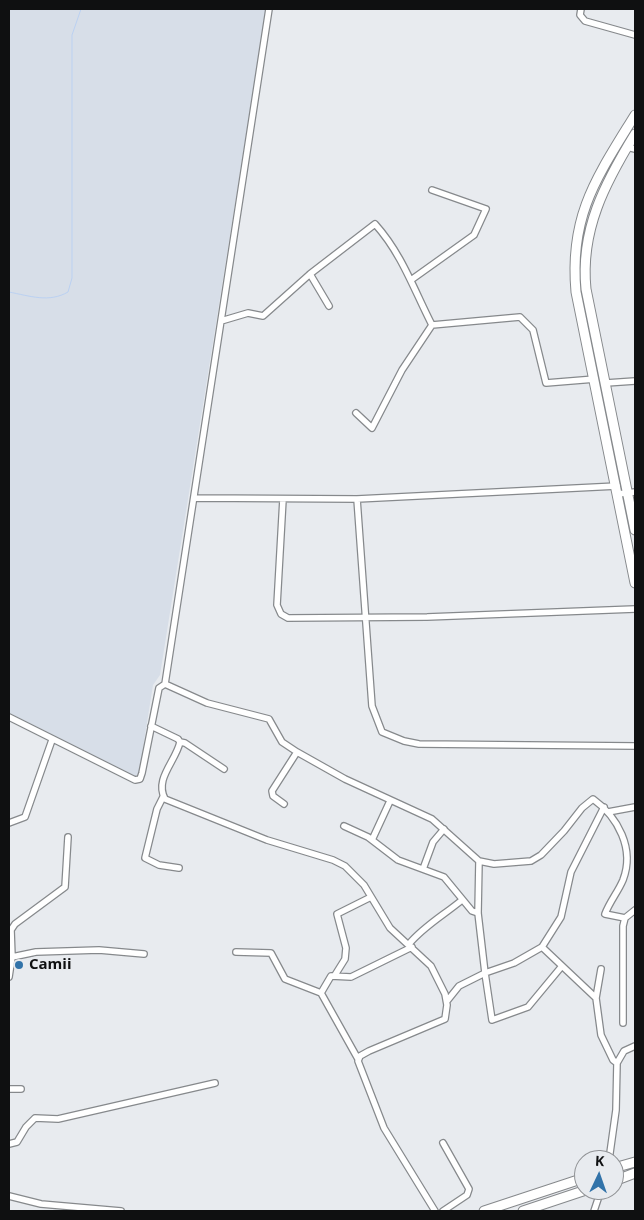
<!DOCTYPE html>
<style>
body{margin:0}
#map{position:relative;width:644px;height:1220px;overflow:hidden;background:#e8ebef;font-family:"Open Sans",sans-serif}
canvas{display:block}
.frame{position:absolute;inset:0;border:10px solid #0f1011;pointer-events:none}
.north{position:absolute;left:574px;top:1150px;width:50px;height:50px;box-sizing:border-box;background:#e8ebef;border:1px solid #919396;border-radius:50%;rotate:3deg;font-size:14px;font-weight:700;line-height:20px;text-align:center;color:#0f1011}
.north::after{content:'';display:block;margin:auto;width:18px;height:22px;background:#3273a9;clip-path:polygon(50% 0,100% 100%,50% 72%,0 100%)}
</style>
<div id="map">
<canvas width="644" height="1220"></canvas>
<div class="frame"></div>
<div class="north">K</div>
</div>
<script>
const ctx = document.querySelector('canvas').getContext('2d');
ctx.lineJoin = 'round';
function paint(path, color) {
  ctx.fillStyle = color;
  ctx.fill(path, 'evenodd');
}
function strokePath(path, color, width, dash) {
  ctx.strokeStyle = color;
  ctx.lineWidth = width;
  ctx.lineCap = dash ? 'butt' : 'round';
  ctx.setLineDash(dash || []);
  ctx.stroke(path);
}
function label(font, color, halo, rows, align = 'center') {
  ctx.font = font + ' "Open Sans",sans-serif';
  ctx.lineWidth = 4.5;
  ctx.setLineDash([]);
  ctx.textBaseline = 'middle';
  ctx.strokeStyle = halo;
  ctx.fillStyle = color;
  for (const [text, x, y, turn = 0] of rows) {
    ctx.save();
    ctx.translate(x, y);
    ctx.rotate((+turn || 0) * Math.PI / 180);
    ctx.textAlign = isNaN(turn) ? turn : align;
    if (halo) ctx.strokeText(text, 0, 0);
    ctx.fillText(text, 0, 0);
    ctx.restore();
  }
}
const built = new Path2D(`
 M9,9H266L160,675L153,685L139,773L135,777L9,713Z`);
const stream = new Path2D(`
 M9,292C30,296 49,303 68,292L72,278V35L81,9`);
const street = new Path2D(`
 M581,9L580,15L585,21L635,35
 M627,147L635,149
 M310,274L329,306
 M411,280L474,235L486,209L432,190
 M221,321L248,313L263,316L310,274L375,224C402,254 414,290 432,325
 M606,383L635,381
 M356,413L372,428L402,370L432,325L520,317L533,330L546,383L595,379
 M618,494L635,492
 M194,498L357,499L617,486
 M283,499L277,605L281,614L288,618L427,617L635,609
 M357,499L372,706L382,732L404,741L419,744L635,746
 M165,684L269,9
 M9,717L135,780L140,779L142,773L159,688L165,684L207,703L269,719L282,742L297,752L345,779L432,819L479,861L494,864L531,861L541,855L564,831L582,808L593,799C618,817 635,849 623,880C618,892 610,901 605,914L625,918
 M151,726L178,739L180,742C176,761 154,779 165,799L267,840L333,860L345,866L364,885L390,928L431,966L445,994L447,1005L445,1019L369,1051L360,1056L358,1061L384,1128L435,1211
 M180,742L185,743L224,769
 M163,797L157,809L145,858L159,865L179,868
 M284,804L273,796L272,791L297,752
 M608,812L635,807
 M9,823L25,817L52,740
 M344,826L368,837L398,860L444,877L472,911L478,913
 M68,837L65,887L15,924L11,930L12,957L36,952L99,950L144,954
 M372,840L390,801
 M479,861L478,913L485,973L514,963L542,947L596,998L601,1035L613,1060L617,1063
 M423,869L433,842L444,829
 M409,944C424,926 444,915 462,900
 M542,947L561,917L571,872L604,807
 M236,952L271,953L285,979L321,993L358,1059
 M335,975L345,959L346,948L337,914L371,897
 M9,977L12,957
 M321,993L331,976L351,977L412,947
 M596,998L601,969
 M447,1001L459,986L485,973L492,1020L528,1007L562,966
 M623,1023V926L625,918L635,910
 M9,1089H21
 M443,1143L469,1189L467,1195L443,1211
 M9,1144L17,1142L26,1127L35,1118L58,1119L215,1083
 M609,1160L616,1110L617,1063L624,1051L635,1046
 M9,1196L41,1204L121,1211
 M594,1211L601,1190`);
const primary = new Path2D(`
 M635,115C597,177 569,215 576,292L635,583
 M635,134C605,183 580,230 586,289L635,530
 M614,1168L635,1162
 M614,1181L635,1173
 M484,1211L584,1178
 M523,1211L586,1190`);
const markers = [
 [19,965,5,"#3273a9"]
];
const poiNames = [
 ["Camii",29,965]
];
paint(built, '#d7dee8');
strokePath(stream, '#bbd1f2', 1);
strokePath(street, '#86898c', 8);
strokePath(primary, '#86898c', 11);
strokePath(street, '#fff', 5.5);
strokePath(primary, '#fff', 9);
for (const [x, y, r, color] of markers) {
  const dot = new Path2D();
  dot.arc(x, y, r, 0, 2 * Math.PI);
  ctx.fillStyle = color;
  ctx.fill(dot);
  strokePath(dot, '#e8ebef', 2);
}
label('bold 15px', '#0f1011', '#e8ebef', poiNames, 'left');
</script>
